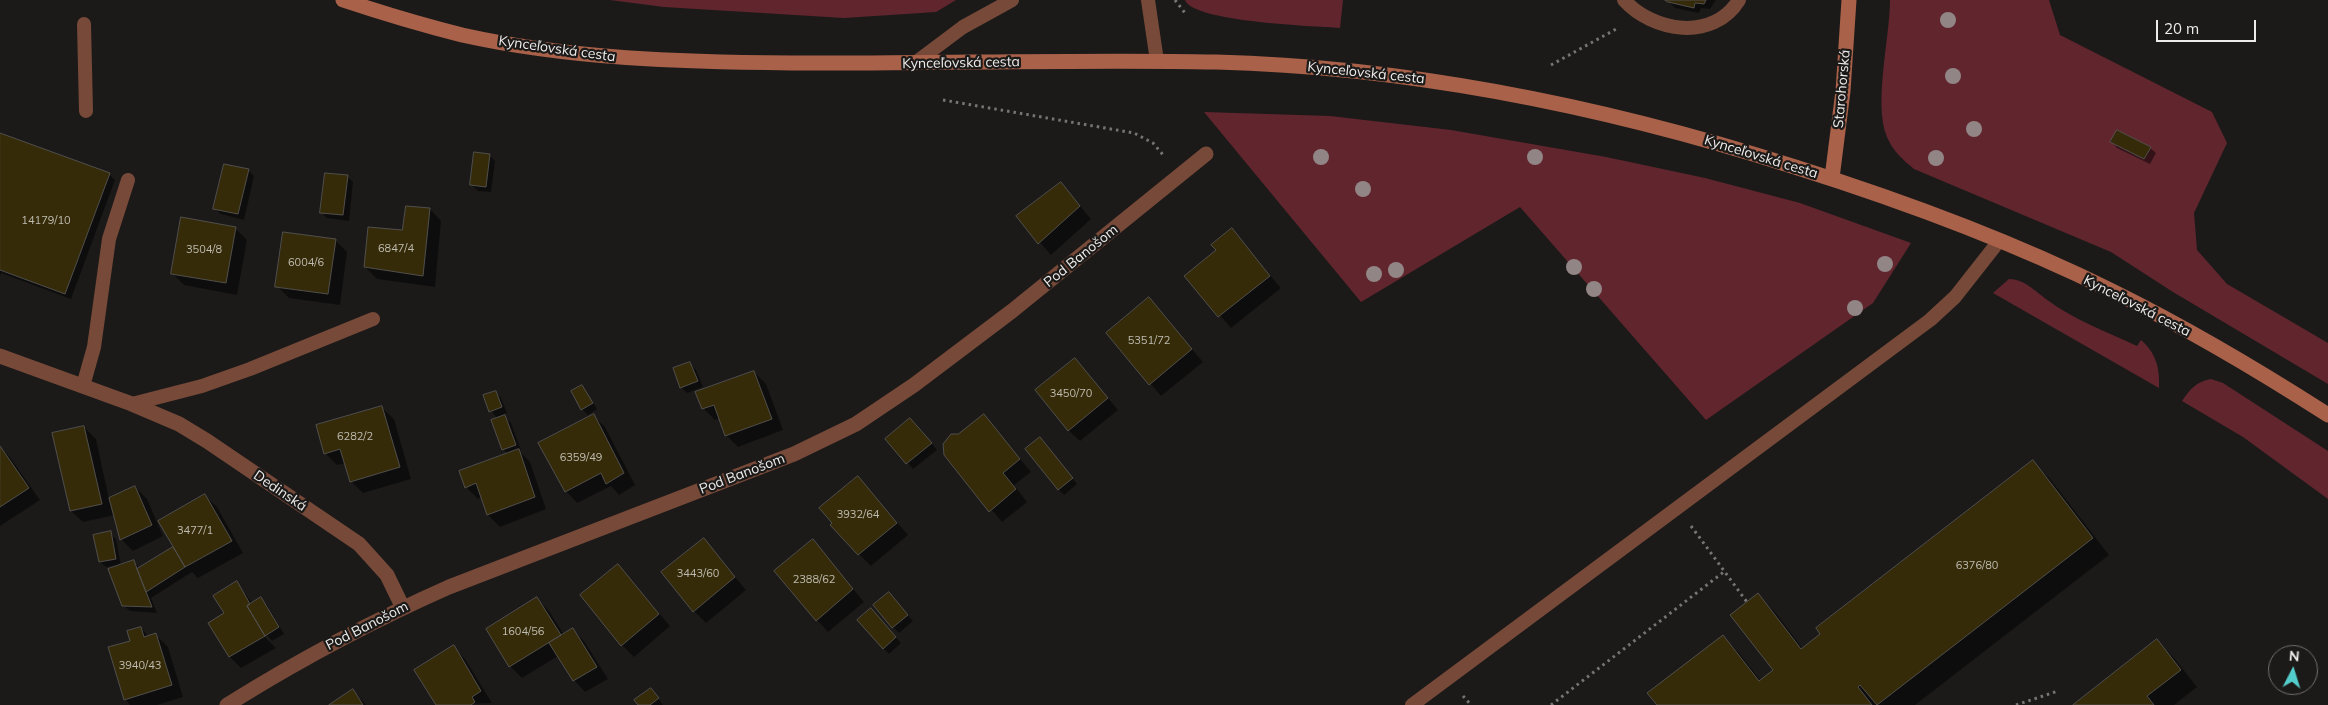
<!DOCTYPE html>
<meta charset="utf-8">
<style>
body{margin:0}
#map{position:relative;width:2328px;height:705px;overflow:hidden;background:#1c1a19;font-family:Mulish,sans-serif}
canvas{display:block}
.north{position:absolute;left:2268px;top:645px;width:50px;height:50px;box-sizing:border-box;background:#1c1a19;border:1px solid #706e6d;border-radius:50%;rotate:5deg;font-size:14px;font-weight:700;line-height:20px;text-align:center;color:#edecea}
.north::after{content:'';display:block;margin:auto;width:18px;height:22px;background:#53cdcb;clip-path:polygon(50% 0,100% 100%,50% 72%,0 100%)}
.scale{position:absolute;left:2156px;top:20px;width:100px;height:22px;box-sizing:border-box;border:2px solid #edecea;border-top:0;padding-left:6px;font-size:15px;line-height:18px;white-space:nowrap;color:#edecea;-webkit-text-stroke:4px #1c1a19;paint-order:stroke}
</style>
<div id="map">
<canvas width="2328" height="705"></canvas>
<div class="north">N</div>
<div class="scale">20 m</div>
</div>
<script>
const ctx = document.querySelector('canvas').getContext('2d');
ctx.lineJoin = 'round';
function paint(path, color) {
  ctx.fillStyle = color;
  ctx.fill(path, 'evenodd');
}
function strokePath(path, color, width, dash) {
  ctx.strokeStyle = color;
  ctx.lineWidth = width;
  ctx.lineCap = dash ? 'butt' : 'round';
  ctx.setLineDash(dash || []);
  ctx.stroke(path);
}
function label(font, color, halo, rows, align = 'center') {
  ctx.font = font + ' Mulish,sans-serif';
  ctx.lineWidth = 4.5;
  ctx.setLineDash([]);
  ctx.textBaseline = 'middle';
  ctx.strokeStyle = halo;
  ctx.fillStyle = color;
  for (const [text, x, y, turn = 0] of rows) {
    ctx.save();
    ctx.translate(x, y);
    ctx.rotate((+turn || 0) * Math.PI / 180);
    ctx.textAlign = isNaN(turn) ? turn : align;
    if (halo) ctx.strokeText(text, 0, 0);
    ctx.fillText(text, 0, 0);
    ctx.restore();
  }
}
const green = new Path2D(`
 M610,0H956L936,12L844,18L664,7Z
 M1185,0H1343L1340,28C1314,26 1193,22 1185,0Z
 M1890,0H2049L2060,35L2212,112L2227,143L2194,213L2197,250L2227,284L2328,343V384L2173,292L2111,252L1914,169C1903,160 1893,151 1887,137C1873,104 1890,38 1890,0Z
 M1204,112L1330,116L1451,130L1606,157L1705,178L1800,203L1911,243L1873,303L1706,420L1520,207L1361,302Z
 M2009,279C2024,279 2035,291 2046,299C2072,319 2107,332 2137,346L2141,340C2156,353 2160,368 2159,388L1993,293Z
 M2211,379L2223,383L2328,451V499L2243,437L2182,401C2190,389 2196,382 2211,379Z`);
const shadow = new Path2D(`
 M1667,0H1716L1710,9L1701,8L1699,13L1675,8Z
 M0,134L109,174L115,180L71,299L1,273L0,277Z
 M2112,142L2150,148L2156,153L2150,164L2117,148Z
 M489,155L495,161L491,192L478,191L472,185Z
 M248,170L254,176L244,220L221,214L215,209Z
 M347,176L353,182L349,221L327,218L321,212Z
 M1061,184L1091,219L1051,255L1017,216Z
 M430,209L441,221L435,287L377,279L365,267Z
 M235,228L247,240L237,295L184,285L172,273Z
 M1231,230L1281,288L1231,328L1186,276L1218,251Z
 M335,240L347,252L340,305L289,298L277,286Z
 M1149,299L1203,362L1161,396L1108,333Z
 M1075,359L1118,410L1080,441L1068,430Z
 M690,364L696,370L703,387L687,393L681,387Z
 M754,372L766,384L783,430L738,447L726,435L720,418L715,420L703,408Z
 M582,386L597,409L588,415L582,409Z
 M495,392L501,398L507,413L498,417L499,419L505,417L511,423L521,450L519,451L530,462L546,509L500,527L488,515L482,497L478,499L466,487L508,454L503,449L498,419L491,411L484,396Z
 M382,408L394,419L411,479L363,493L351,481L346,463L337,465L325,453Z
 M594,416L605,427L635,485L619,495L611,486L577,503L566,491Z
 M984,416L1031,472L1014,485L1027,502L1002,522L945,455L946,440L951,435L959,436Z
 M916,425L937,450L913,469L887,439Z
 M84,427L96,439L109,499L135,487L147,499L163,536L133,551L121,539L115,515L83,522L71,511Z
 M1045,444L1077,484L1064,495L1058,489Z
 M0,447L9,456L40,500L0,526Z
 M2033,462L2050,479L2109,555L1915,705H1658L1723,636L1739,653L1761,681L1774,670L1758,595L1775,612L1803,649Z
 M858,477L908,535L871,566L859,554Z
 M205,496L217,507L243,553L198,578L192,572L151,598L157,613L130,611L123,605L120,565L106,567L100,562L110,533L116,539L121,566L133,561L140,569L173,549L177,553Z
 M703,539L746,590L706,623L694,611Z
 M813,541L864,602L828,632L817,620Z
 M618,565L670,626L634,657L622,645Z
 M237,583L253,604L261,599L267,605L284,634L272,641L266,634H262L276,648L241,668L230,657L209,623L226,614Z
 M537,599L549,611L564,635L573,630L584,641L608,679L585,692L574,680L558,656L522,678L510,666Z
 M894,599L913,621L899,633L893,627Z
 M876,615L901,643L889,654L883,648Z
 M141,628L149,637L156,635L168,647L183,697L157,705H130L125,699L131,642Z
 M2157,641L2174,658L2197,687L2174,705H2075Z
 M453,647L465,659L492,703L437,705Z
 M353,691L366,705H332Z
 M656,695L663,705H640Z`);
const building = new Path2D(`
 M1665,0H1706L1704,4L1695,3L1694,8L1668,2Z
 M2117,130L2151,147L2144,159L2110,142Z
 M0,133L110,173L65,294L0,270Z
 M474,152L490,154L486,187L470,185Z
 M224,164L249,169L238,214L213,209Z
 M325,173L348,175L343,215L320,213Z
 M1061,182L1080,206L1038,244L1016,216Z
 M406,206L430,208L423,276L364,267L368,227L402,230Z
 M181,217L236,227L226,283L171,274Z
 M1232,228L1270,276L1218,317L1184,276L1216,250L1211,245Z
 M283,232L336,239L328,294L275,287Z
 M1149,297L1192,349L1149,385L1106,333Z
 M1075,358L1108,398L1068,431L1035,390Z
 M690,362L698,381L680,388L673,368Z
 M754,371L772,419L725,436L714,405L702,409L695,392Z
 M582,385L593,403L581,410L571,391Z
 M496,391L502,407L489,412L483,395Z
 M382,406L400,467L350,482L340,449L324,454L316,425Z
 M594,414L624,473L606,484L601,473L565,492L538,443Z
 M984,414L1020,459L1003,473L1016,489L989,512L944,455L943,444L951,434H958Z
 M505,415L516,445L502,450L491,420Z
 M910,418L932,443L906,464L885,439Z
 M84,426L102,504L70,511L52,433Z
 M1040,437L1073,478L1058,490L1025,449Z
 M0,446L29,488L0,507Z
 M519,449L535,497L487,515L476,483L465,488L459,471Z
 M2033,460L2093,538L1877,705L1860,685L1858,687L1872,705H1657L1647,693L1723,635L1759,681L1773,670L1730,615L1758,593L1801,649L1820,634L1816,628Z
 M858,476L897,523L858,555L830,525L832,523L819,508Z
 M135,486L152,525L120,540L109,498Z
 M205,494L232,541L185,567L158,521Z
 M111,531L116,559L99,562L93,535Z
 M704,538L735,577L693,612L661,572Z
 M813,539L853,589L816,621L774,571Z
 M173,547L185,567L146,592L137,569Z
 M134,560L137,569L152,607L122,606L108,569Z
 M618,564L659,614L621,646L580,595Z
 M237,581L250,604L247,606L265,636L229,657L208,623L224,613L213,596Z
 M889,592L908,615L892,628L873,605Z
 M261,597L279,627L265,636L247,606Z
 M537,597L561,635L509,667L486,629Z
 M871,608L896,637L883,649L857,620Z
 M141,627L144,637L156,633L172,685L124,700L108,647L130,641L127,631Z
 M573,628L597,667L573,681L549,643Z
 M2157,639L2181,670L2147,696L2154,705H2073Z
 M454,645L481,691L472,697L475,702L471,705H436L414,670Z
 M651,688L659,698L650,705H638L634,700Z
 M353,689L363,705H329Z`);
const path = new Path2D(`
 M1175,0L1185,13
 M1551,65L1618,28
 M943,100L1134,133L1153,143L1164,156
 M1691,526L1747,602
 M1463,696L1471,705
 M1551,705L1725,571
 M2016,705L2058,691`);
const lane = new Path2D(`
 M1148,0L1157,61
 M1624,0C1653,32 1713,42 1739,0
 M84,24L86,111
 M915,63L963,27L1012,0
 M83,386L94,347L109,239L128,180
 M132,404L202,386L250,369L373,319
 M1412,705L1930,320L1955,297L1999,241`);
const street = new Path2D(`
 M0,356L132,404L179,424L207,441L359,544L387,575L403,608
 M227,705C299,660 372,621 449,587L794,454L856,424L914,385L1012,311L1206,154`);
const secondary = new Path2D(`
 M343,0C382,13 422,25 462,35C570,59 682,62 792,63C933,64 1075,59 1216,62C1414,67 1607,107 1795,167C1903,201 2011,241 2112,291C2187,328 2258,370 2328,415
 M1832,178L1843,91L1849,0`);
const trees = [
 [1948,20],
 [1953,76],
 [1974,129],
 [1321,157],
 [1535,157],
 [1936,158],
 [1363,189],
 [1885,264],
 [1574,267],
 [1396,270],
 [1374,274],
 [1594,289],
 [1855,308]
];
const numberNames = [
 ["14179/10",46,221],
 ["6847/4",396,249],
 ["3504/8",204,250],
 ["6004/6",306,263],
 ["5351/72",1149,341],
 ["3450/70",1071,394],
 ["6282/2",355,437],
 ["6359/49",581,458],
 ["3932/64",858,515],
 ["3477/1",195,531],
 ["6376/80",1977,566],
 ["3443/60",698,574],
 ["2388/62",814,580],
 ["1604/56",523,632],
 ["3940/43",140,666]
];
const streetNames = [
 ["Kynceľovská cesta",557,49,8],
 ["Kynceľovská cesta",961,63,-1],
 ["Kynceľovská cesta",1366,73,6],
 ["Starohorská",1842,89,-85],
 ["Kynceľovská cesta",1761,157,17],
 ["Pod Banošom",1081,256,-39],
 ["Kynceľovská cesta",2137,306,27],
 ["Pod Banošom",742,474,-21],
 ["Dedinská",280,491,34],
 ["Pod Banošom",367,626,-27]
];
paint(green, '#61252e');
paint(shadow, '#0007');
paint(building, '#362b08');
strokePath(building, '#504f4d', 1);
strokePath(path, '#777574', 3, [2.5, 4]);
strokePath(lane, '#764939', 14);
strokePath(street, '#764939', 15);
strokePath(secondary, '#a96149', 15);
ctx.fillStyle = '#928585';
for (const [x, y] of trees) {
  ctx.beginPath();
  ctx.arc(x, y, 8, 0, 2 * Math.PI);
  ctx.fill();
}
label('11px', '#bfbcb2', null, numberNames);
label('14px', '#edecea', '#1c1a19', streetNames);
</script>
